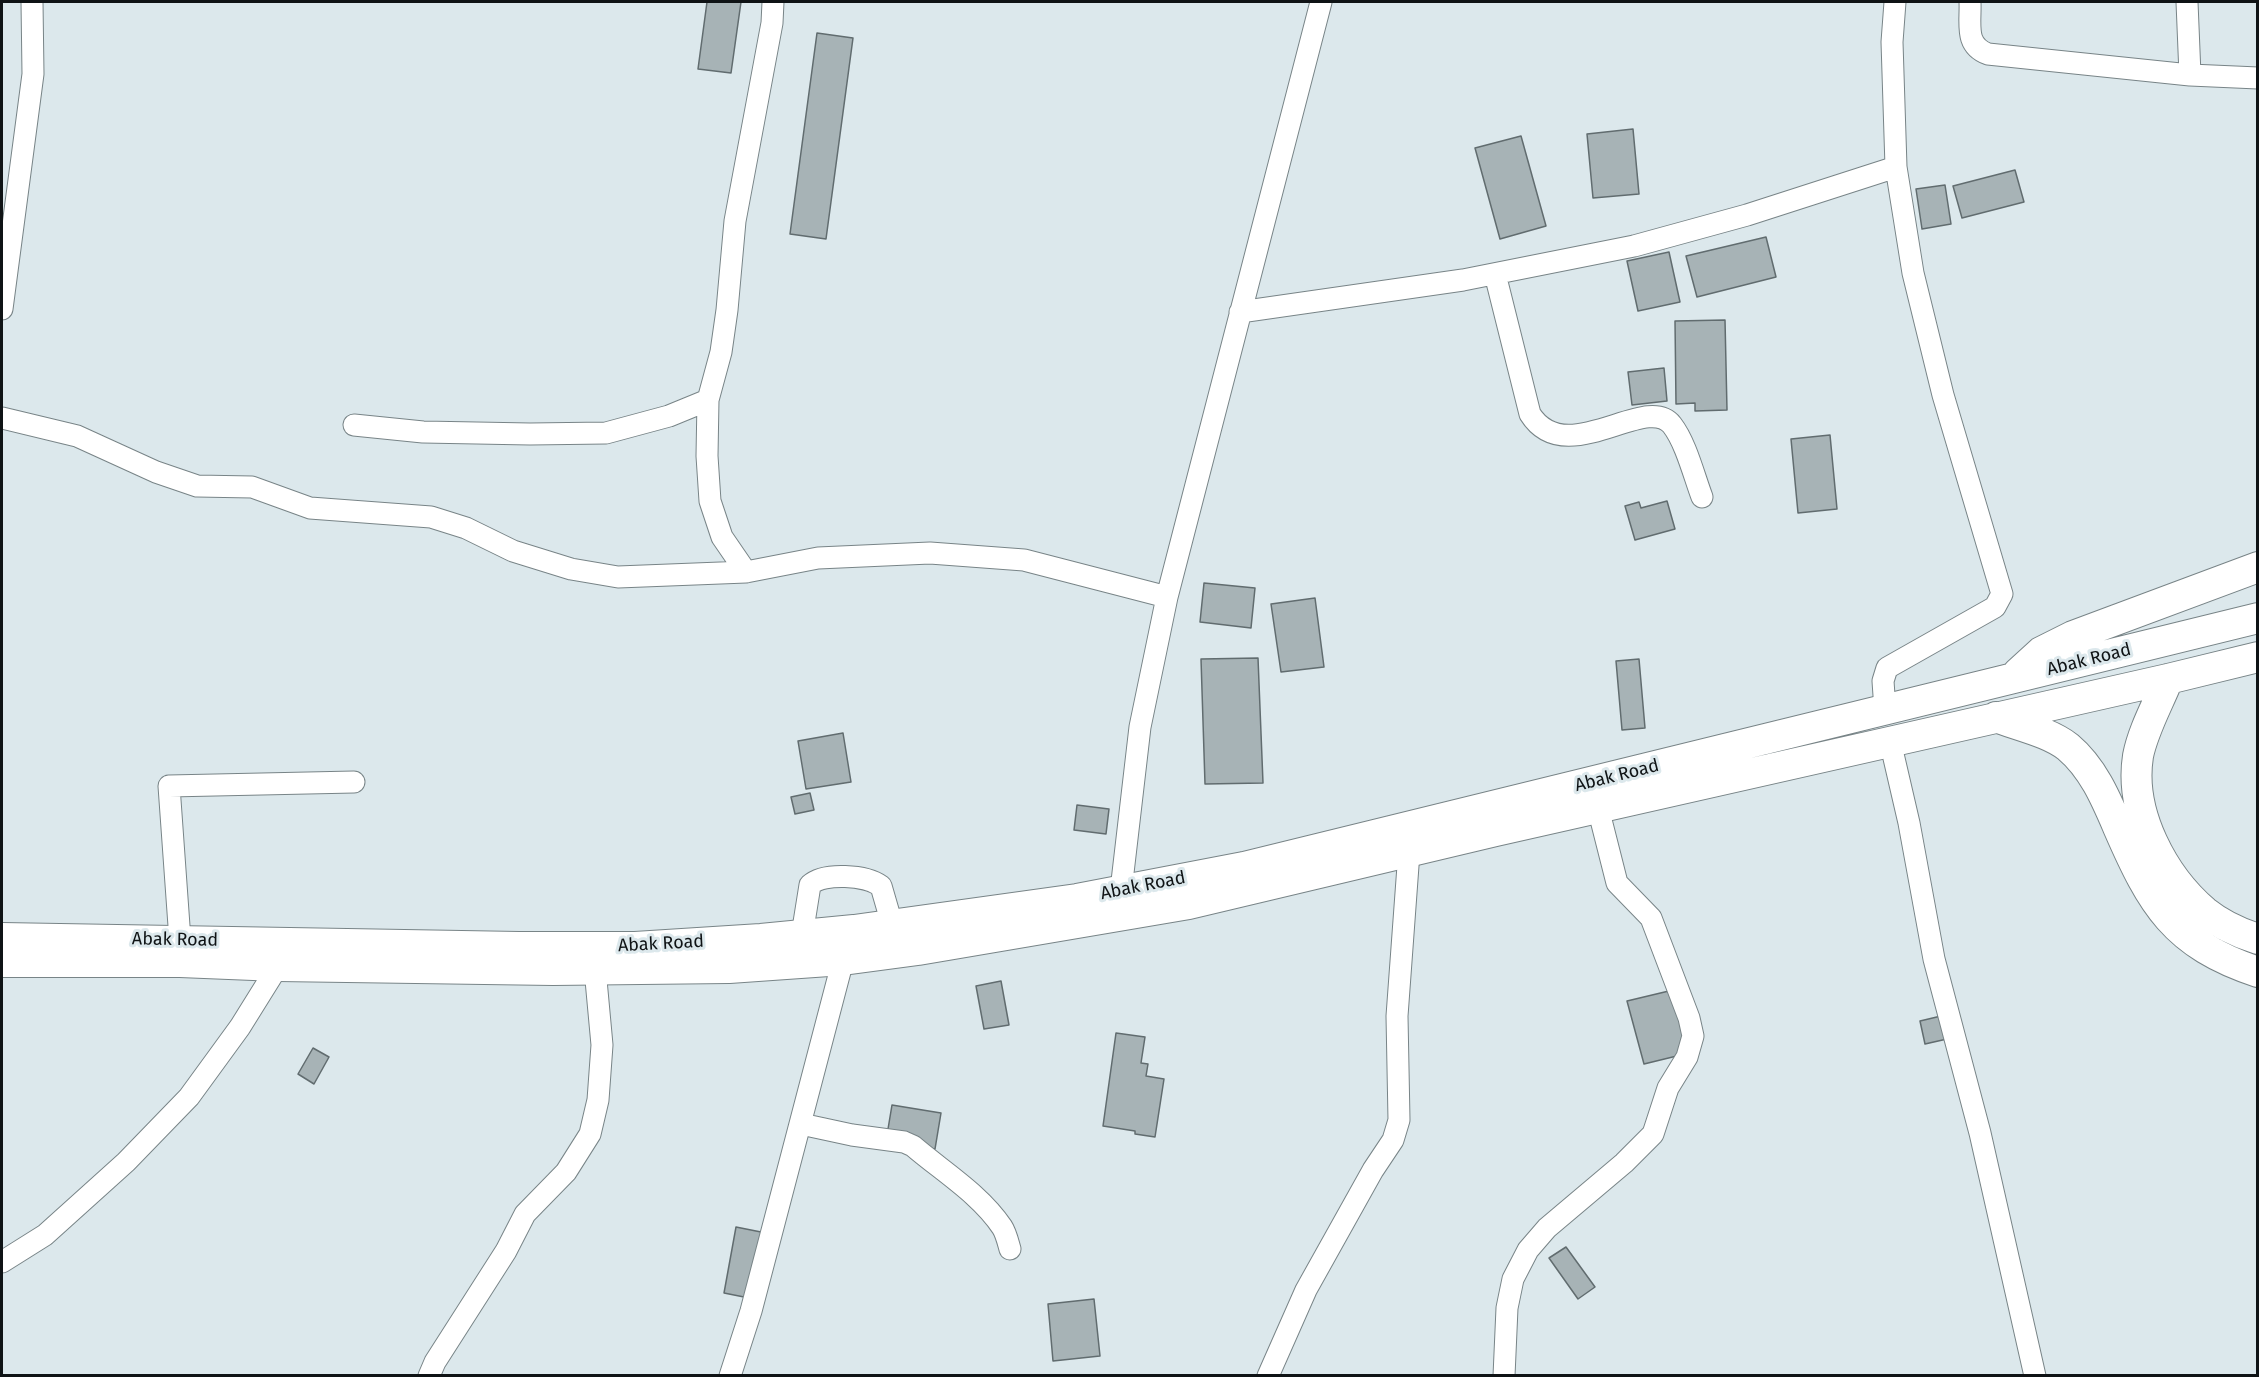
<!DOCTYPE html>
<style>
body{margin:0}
#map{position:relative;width:2259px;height:1377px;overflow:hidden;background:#dce8ec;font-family:"Fira Sans",sans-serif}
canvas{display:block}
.frame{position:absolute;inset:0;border:3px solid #0f1315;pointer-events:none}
</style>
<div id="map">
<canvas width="2259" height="1377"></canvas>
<div class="frame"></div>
</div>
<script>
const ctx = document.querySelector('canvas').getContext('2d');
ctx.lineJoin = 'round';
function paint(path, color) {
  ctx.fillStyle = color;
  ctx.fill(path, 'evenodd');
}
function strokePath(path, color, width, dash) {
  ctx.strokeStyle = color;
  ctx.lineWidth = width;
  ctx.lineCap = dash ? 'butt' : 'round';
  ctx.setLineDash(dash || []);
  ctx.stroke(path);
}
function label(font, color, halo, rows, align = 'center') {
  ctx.font = font + ' "Fira Sans",sans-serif';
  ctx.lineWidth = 6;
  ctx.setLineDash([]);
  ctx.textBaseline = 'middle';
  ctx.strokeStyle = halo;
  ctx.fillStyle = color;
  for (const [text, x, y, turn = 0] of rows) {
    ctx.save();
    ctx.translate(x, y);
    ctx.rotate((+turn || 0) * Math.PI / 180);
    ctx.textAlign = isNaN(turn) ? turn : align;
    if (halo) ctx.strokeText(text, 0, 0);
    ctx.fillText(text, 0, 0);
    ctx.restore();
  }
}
const building = new Path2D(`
 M707,2H741L731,73L698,69Z
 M817,33L853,38L826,239L790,234Z
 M1633,129L1639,194L1593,198L1587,134Z
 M1521,136L1546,226L1500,239L1475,148Z
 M2015,170L2024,202L1962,218L1953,186Z
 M1945,185L1951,224L1922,229L1916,189Z
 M1766,237L1776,277L1697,297L1686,256Z
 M1669,252L1680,302L1638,311L1627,261Z
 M1725,320L1727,410L1695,411V403L1676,404L1675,321Z
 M1664,368L1667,401L1632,405L1628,372Z
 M1830,435L1837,509L1798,513L1791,439Z
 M1667,501L1675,529L1635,540L1625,506L1639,502L1641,508Z
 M1204,583L1255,588L1251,628L1200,622Z
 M1315,598L1324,667L1281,672L1271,604Z
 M1258,658L1263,783L1205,784L1201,659Z
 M1639,659L1645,728L1622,730L1616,661Z
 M843,733L851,782L806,789L798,741Z
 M810,793L814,810L795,814L791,797Z
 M1077,805L1109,809L1106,834L1074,830Z
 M1001,981L1009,1025L984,1029L976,986Z
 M1673,990L1689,1053L1644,1064L1627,1001Z
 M1941,1016L1947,1039L1925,1044L1920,1021Z
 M1116,1033L1145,1037L1141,1063L1148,1064L1146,1076L1164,1079L1155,1137L1135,1134V1131L1103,1126Z
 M313,1048L329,1057L314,1084L298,1074Z
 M892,1105L941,1113L935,1149L886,1141Z
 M736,1227L766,1233L754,1299L724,1293Z
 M1566,1247L1595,1287L1578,1299L1549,1258Z
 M1094,1299L1100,1356L1053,1361L1048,1304Z`);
const minor = new Path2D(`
 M1970,2C1971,24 1964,45 1988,54L2190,75L2258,78
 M2187,2L2190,75
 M1495,274L1530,414C1566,471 1646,392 1672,425C1686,443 1694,476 1702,497
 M2,309L33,74L32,2
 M1240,312L1463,280L1634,246L1747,215L1896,167
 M2,418L77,436L156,472L197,486L252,487L310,508L431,517L466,528L513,551L571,569L618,577L746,572L818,558L930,553L1024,560L1167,597
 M354,425L423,432L530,434L606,433L669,416L708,400
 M746,572L722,537L710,501L707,456L708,400L721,352L727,310L735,221L772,23L773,2
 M1885,710L1883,681L1887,668L1995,607L2002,594L1943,395L1913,273L1896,167L1892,42L1895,2
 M1890,741L1909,823L1934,959L1980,1133L2035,1376
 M1121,890L1140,727L1167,597L1321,2
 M802,935L810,885C824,872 866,875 881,886L892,924
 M180,940L169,786L354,782
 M801,1124L852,1135L904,1142L913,1146C942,1171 980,1194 1002,1227C1006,1233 1008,1242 1010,1249
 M2,1262L45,1235L126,1162L189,1097L240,1027L278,966
 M429,1376L435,1362L506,1251L525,1214L566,1172L590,1134L598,1100L602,1045L595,969
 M730,1376L751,1311L843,960
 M1268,1376L1306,1290L1373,1170L1393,1140L1399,1120L1397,1016L1409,852
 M1504,1376L1507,1308L1513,1279L1528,1250L1547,1228L1624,1163L1653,1134L1668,1088L1687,1057L1693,1036L1689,1018L1651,918L1617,883L1598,808`);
const highway = new Path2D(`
 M2018,673L2041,652L2073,636L2258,567
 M2168,679C2158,704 2143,730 2138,756C2129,813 2163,876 2205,912C2220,924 2239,933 2258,939
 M1996,717C2019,726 2049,732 2068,747C2093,768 2106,799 2118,827C2152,905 2174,944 2258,972
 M2,938L519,947H635L761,939L854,930L1077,899L1244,867L2258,618
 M2,962H180L278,966L553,970L729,968L843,960L918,950L1189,904L1496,831L2168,679L2258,657`);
const streetNames = [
 ["Abak Road",2089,660,-14],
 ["Abak Road",1617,776,-14],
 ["Abak Road",1143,886,-11],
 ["Abak Road",175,940,1],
 ["Abak Road",661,944,-3]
];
paint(building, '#a7b3b6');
strokePath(building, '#616c6f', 1.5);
strokePath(minor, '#788487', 23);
strokePath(highway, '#788487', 32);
strokePath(minor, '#fff', 21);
strokePath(highway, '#fff', 30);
label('18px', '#0f1315', '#dce8ec', streetNames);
</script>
